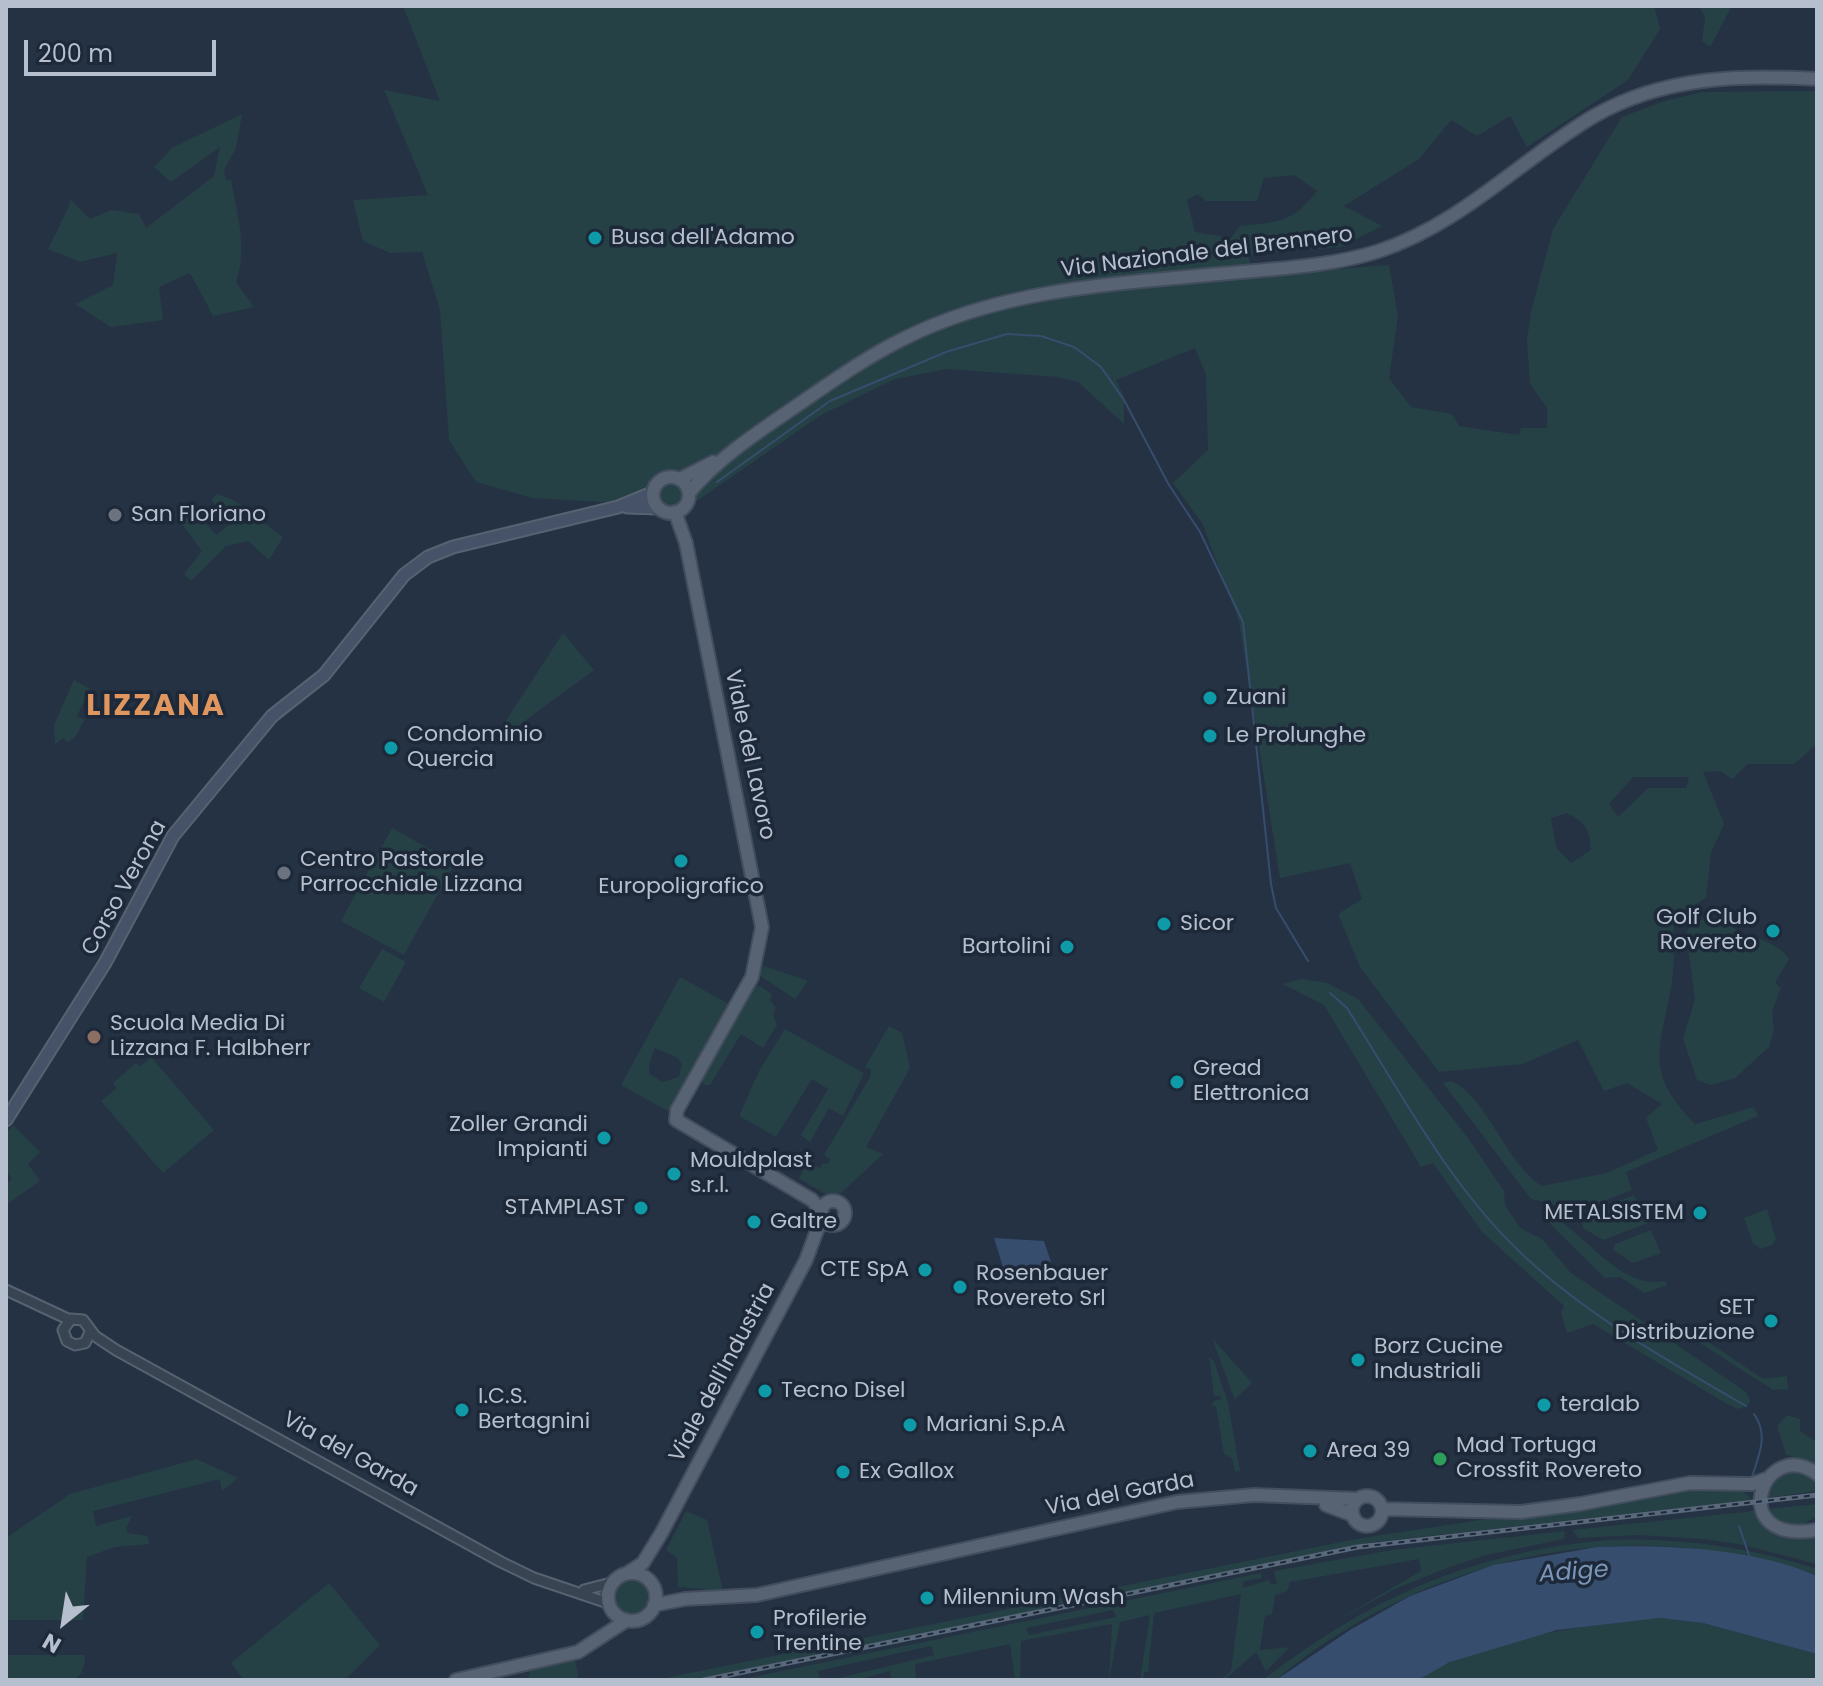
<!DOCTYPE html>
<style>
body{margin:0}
#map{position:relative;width:1823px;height:1686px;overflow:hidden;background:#243244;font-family:Poppins,sans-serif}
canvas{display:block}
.frame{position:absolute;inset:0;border:8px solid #b6bfcd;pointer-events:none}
.north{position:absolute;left:24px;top:1582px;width:80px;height:80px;-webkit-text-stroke:6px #1d2939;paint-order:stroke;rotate:210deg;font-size:22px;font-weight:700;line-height:32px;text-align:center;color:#b6bfcd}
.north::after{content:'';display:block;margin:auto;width:28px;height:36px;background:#b6bfcd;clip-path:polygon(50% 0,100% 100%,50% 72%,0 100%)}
.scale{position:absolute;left:24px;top:40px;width:192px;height:36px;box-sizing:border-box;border:4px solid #b6bfcd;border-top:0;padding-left:10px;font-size:24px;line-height:28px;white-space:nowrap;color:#b6bfcd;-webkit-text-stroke:6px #1d2939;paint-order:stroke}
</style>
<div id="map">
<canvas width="1823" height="1686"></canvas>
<div class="frame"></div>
<div class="north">N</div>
<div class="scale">200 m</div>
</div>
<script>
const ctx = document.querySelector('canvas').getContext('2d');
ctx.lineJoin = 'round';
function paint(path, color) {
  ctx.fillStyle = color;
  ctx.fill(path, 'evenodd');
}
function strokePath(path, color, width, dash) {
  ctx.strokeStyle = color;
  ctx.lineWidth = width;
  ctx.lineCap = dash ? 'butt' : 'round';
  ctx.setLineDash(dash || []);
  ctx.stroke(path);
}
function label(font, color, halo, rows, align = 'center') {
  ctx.font = font + ' Poppins,sans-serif';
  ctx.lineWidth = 7;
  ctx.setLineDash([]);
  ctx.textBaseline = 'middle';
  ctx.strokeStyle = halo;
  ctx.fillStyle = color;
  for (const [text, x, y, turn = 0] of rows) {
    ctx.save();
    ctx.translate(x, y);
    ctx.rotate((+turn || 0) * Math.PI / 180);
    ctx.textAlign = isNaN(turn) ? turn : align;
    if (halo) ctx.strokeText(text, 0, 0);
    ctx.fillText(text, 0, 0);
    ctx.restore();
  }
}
const green = new Path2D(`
 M403,6H1654L1660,29L1628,80L1527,147L1510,116L1477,136L1451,120L1419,159L1344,206L1382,226L1341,247L1248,255L1253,275L1389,265L1398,316L1389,378L1411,407L1452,414L1459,426L1519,435L1521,428H1547V408L1530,384L1527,340L1531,312L1553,229L1622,117L1664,101L1703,92L1817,91V744L1794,764H1748L1732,779L1720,771L1703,772L1724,824L1711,853L1706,898L1674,918C1673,939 1675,961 1672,981C1662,1047 1641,1069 1695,1124L1754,1107L1758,1116L1626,1172L1632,1190C1601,1202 1584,1212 1550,1204L1551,1199L1545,1202L1531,1199L1443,1083L1451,1081C1486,1095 1507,1165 1542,1186L1607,1173L1658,1150L1646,1118L1662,1104L1627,1083L1604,1091L1578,1040L1523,1064L1439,1072L1360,967L1338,914L1362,899L1350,863L1280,878L1239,621L1202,523L1173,483L1208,450L1206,375L1195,348L1116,380L1124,397V424L1078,382L1058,377L947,369L895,379L821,415L688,507L532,498L476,482L449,440L440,310L422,252L390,253L363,241L353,200L428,195L384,90L440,101ZM1294,175L1317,191C1292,223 1279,222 1240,226L1231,238L1195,232L1187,200L1198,194L1206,201H1257L1264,178ZM1633,777H1688L1689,778L1686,788H1648L1618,817L1609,804ZM1567,813C1585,822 1590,829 1591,850L1571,863L1556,847L1551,818Z
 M1699,6H1732L1710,47L1702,41L1705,17Z
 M242,114L236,148L224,170L226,180H231C237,214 248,248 236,282L254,307L213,316L190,273L159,287L163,320L111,327L75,304L113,285L117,253L80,262L48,249L70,204L69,198L90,219L111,210L139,214L146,228L214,176L220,147L171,182L154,167L172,148Z
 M216,494C243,500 259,521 283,537L269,560L248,541L226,546L191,581L184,574L202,551L182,524L192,511L217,535L234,520L211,501Z
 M563,633L594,670L488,748Z
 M74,680L90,689L77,716L84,720L76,736L67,743L64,738L55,744L54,725Z
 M392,828L455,863L404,955L341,921Z
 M1705,918L1724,920L1745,937C1759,936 1781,946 1789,959L1775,983L1781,988L1772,1011L1774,1030L1769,1047L1735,1078L1711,1085L1697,1080L1683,1039L1695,999L1686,933L1690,926Z
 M382,949L406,962L384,1002L359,988Z
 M764,966L808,981L795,999L759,975Z
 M680,977L729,1004L670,1112L621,1085ZM655,1048L678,1058L682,1065L679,1077L662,1082L650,1074L649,1064Z
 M1302,979L1327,983L1358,999L1468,1138L1504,1191L1505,1205L1520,1228L1542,1239L1570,1272L1746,1392L1750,1400L1748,1406L1738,1409L1724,1402L1593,1324L1567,1333L1561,1313L1564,1306L1482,1232L1433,1163L1421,1167L1324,1005L1283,984Z
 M760,986L772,994L770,1000L776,1008L773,1015L777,1025L763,1048L741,1034L710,1085H704L700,1078L753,987Z
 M889,1026L902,1033L910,1068L866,1147L883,1154L841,1193L826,1194L799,1179L807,1162L820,1168L823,1163L828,1164L830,1159L824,1155L870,1077L871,1070L865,1067Z
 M785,1029L864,1073L843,1116L829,1108L810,1142L801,1135L828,1089L812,1079L776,1137L739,1116L759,1071Z
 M151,1057L214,1130L163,1173L101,1101L117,1088L113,1083L136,1063L140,1067Z
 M13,1125L40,1152L28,1164L40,1181L6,1205V1185L12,1178L6,1172V1134Z
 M1634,1195L1648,1223L1603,1240L1583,1228L1582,1219L1586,1214Z
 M1767,1209L1776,1239L1772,1245L1761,1249L1753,1243L1744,1218Z
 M1549,1214C1585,1232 1620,1291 1665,1281L1667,1285L1645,1293L1620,1277L1605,1278L1551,1225L1546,1217Z
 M1651,1230L1661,1253L1633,1263L1613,1250L1615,1244Z
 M1698,1330L1701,1337L1763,1379L1787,1376L1788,1389L1773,1390L1686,1334Z
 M1212,1338L1252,1383L1235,1399L1234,1398Z
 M1209,1357L1214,1361L1228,1403L1240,1471L1235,1472L1232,1458L1224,1454L1216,1406H1211L1214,1401L1221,1399V1396H1214Z
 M1787,1415L1800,1419V1431L1817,1442V1468L1786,1454L1777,1426Z
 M197,1459L238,1478L222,1491L220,1479L93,1511L96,1526L132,1516L126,1528L128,1533L147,1536L150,1544L115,1547L87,1557L83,1620H6V1538L70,1494Z
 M1797,1470L1817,1482V1491L1765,1498L1780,1474Z
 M1695,1488C1714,1488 1740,1482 1752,1500L1374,1542L694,1680H670V1677L1356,1539L1493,1518L1571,1511Z
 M1817,1504V1516L1799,1527L1776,1521L1767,1509Z
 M686,1511L707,1520L723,1591L678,1587L677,1558L666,1550Z
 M1754,1511C1771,1536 1789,1539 1817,1532V1564L1739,1544L1703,1539L1640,1535L1578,1538L1572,1530Z
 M1565,1531L1564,1539L1486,1555L1447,1568L1397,1588L1331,1624L1421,1571L1419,1559L1290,1582L1287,1591L1275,1595L1272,1614L1265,1616L1260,1650L1290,1647L1266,1671L1256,1652L1224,1680H1221L1231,1671L1241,1594L1154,1613L1148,1672H1144L1143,1680H1140L1150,1615L1120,1622L1109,1680L1112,1624L1021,1641L1020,1680H1015L1010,1644L915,1664L916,1680H892L890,1671L857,1680H831L934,1655L931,1646L818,1671L820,1680H738L1261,1573L1262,1578L1244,1581L1243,1588L1269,1580L1271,1585L1277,1583L1274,1571L1392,1550ZM1113,1610L1116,1617L1029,1635L1026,1628Z
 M1608,1540C1679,1537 1750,1547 1817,1569V1576C1795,1566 1770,1563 1746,1557C1583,1521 1404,1572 1276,1680H1263C1369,1598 1473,1552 1608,1540Z
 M614 1597a17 17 0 1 1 34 0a17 17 0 1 1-34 0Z
 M329,1583L380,1645L345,1680H244L231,1663Z
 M1660,1618L1703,1623L1817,1654V1680H1418C1488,1635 1578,1627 1660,1618Z
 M6,1655H85C85,1666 83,1675 73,1680H6Z
 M575,1659L579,1680H528L530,1669Z`);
const water = new Path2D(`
 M994,1238L1044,1241L1051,1262L1019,1273L1016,1266L1004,1270Z
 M1597,1547C1663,1544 1756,1548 1817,1576V1654L1703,1623L1660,1618L1557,1630L1450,1662L1418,1680H1276L1350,1630L1410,1596L1493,1565Z`);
const stream = new Path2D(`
 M717,482L830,401L946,352L1007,334L1041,336L1074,347L1101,367L1124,400L1169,485L1200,532L1243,622L1271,884L1276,908L1308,961
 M1330,993L1347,1008C1401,1093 1450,1187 1524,1256C1588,1316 1670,1362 1746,1406
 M1752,1477C1759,1454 1769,1435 1754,1414
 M1739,1526L1750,1558`);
const tertiary = new Path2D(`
 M6,1290L70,1320
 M90,1332L85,1343L75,1345L67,1341L63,1330L71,1319L83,1320L95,1336L116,1350L501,1562L534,1578L608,1603
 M584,1590L611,1583`);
const secondary = new Path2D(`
 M627,507L658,508
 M6,1120L105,963L173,836L272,716L324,675L404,575L428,557L453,547L618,507L652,493`);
const primary = new Path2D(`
 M653 495a18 18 0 1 1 36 0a18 18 0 1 1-36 0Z
 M680,479L713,462
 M689,493C719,456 766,427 805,400C837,378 870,355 905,338C1003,289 1113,284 1220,274C1272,269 1329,267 1379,251C1463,223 1520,160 1594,116C1664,76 1739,75 1817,79
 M675,512L686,543L762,927L752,977L677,1110L676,1120L812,1200L822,1212
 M821 1213a12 12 0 1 1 24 0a12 12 0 1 1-24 0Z
 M1817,1474C1763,1434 1723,1546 1817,1530
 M1352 1511a15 15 0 1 1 30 0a15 15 0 1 1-30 0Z
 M1326,1505L1353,1515
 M1382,1509L1521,1512L1580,1504L1690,1483L1752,1484L1766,1479
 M629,1572L643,1563L662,1532L806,1260L822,1217
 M608 1597a24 24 0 1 1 48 0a24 24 0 1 1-48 0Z
 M654,1605L685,1599L757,1595L1177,1502L1254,1495L1358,1499
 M456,1680L578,1652L627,1620`);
const rail = new Path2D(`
 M704,1680L1358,1547L1817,1495`);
const markers = [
 [595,238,8,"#0f9aa8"],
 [115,515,8,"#6b7280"],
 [1210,698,8,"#0f9aa8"],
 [1210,736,8,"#0f9aa8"],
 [391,748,8,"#0f9aa8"],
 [681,861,8,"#0f9aa8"],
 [284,873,8,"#6b7280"],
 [1164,924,8,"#0f9aa8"],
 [1773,931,8,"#0f9aa8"],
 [1067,947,8,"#0f9aa8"],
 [94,1037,8,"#8d6e63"],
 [1177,1082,8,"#0f9aa8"],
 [604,1138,8,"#0f9aa8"],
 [674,1174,8,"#0f9aa8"],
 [641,1208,8,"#0f9aa8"],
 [1700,1213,8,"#0f9aa8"],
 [754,1222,8,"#0f9aa8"],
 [925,1270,8,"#0f9aa8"],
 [960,1287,8,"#0f9aa8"],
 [1771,1321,8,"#0f9aa8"],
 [1358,1360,8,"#0f9aa8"],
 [765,1391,8,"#0f9aa8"],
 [1544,1405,8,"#0f9aa8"],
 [462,1410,8,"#0f9aa8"],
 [910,1425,8,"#0f9aa8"],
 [1310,1451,8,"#0f9aa8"],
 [1440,1459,8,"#2e9e5b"],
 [843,1472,8,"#0f9aa8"],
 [927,1598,8,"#0f9aa8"],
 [757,1632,8,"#0f9aa8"]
];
const poiNames = [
 ["Busa dell'Adamo",611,238],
 ["San Floriano",131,515],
 ["Zuani",1226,698],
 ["Condominio",407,735],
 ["Quercia",407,760],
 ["Le Prolunghe",1226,736],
 ["Centro Pastorale",300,860],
 ["Parrocchiale Lizzana",300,885],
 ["Europoligrafico",681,887,"center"],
 ["Golf Club",1757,918,"right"],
 ["Rovereto",1757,943,"right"],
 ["Sicor",1180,924],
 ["Bartolini",1051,947,"right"],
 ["Scuola Media Di",110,1024],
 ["Lizzana F. Halbherr",110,1049],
 ["Gread",1193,1069],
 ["Elettronica",1193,1094],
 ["Zoller Grandi",588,1125,"right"],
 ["Impianti",588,1150,"right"],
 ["Mouldplast",690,1161],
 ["s.r.l.",690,1186],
 ["STAMPLAST",625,1208,"right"],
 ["METALSISTEM",1684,1213,"right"],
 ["Galtre",770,1222],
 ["CTE SpA",909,1270,"right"],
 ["Rosenbauer",976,1274],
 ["Rovereto Srl",976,1299],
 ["SET",1755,1308,"right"],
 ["Distribuzione",1755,1333,"right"],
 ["Borz Cucine",1374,1347],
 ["Industriali",1374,1372],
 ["Tecno Disel",781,1391],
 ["I.C.S.",478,1397],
 ["Bertagnini",478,1422],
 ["teralab",1560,1405],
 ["Mariani S.p.A",926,1425],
 ["Mad Tortuga",1456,1446],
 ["Crossfit Rovereto",1456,1471],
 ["Area 39",1326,1451],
 ["Ex Gallox",859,1472],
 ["Milennium Wash",943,1598],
 ["Profilerie",773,1619],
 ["Trentine",773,1644]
];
const streetNames = [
 ["Via Nazionale del Brennero",1207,253,-7],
 ["Viale del Lavoro",749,755,78],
 ["Corso Verona",125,888,-61],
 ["Viale dell'Industria",723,1373,-62],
 ["Via del Garda",350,1455,29],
 ["Via del Garda",1120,1495,-11]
];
const waterNames = [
 ["Adige",1574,1573,-4]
];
const districtNames = [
 ["LIZZANA",156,707]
];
paint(green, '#264145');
paint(water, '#374d6d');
strokePath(stream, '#374d6d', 2);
strokePath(tertiary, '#576271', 13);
strokePath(secondary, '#576271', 15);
strokePath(primary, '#424d5d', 16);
strokePath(tertiary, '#394453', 9);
strokePath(secondary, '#465267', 11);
strokePath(primary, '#576373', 12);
strokePath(rail, '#5a687b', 5);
strokePath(rail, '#1d2939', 2, [6]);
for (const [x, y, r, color] of markers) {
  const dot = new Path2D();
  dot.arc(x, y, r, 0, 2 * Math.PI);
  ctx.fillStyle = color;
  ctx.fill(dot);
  strokePath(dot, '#1d2939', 3);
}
label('22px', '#b6bfcd', '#1d2939', poiNames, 'left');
label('22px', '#b6bfcd', '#1d2939', streetNames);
label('italic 24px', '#7b95b7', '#1d2939', waterNames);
ctx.letterSpacing = '2px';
label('bold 30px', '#df975f', '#1d2939', districtNames);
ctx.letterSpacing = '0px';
</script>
